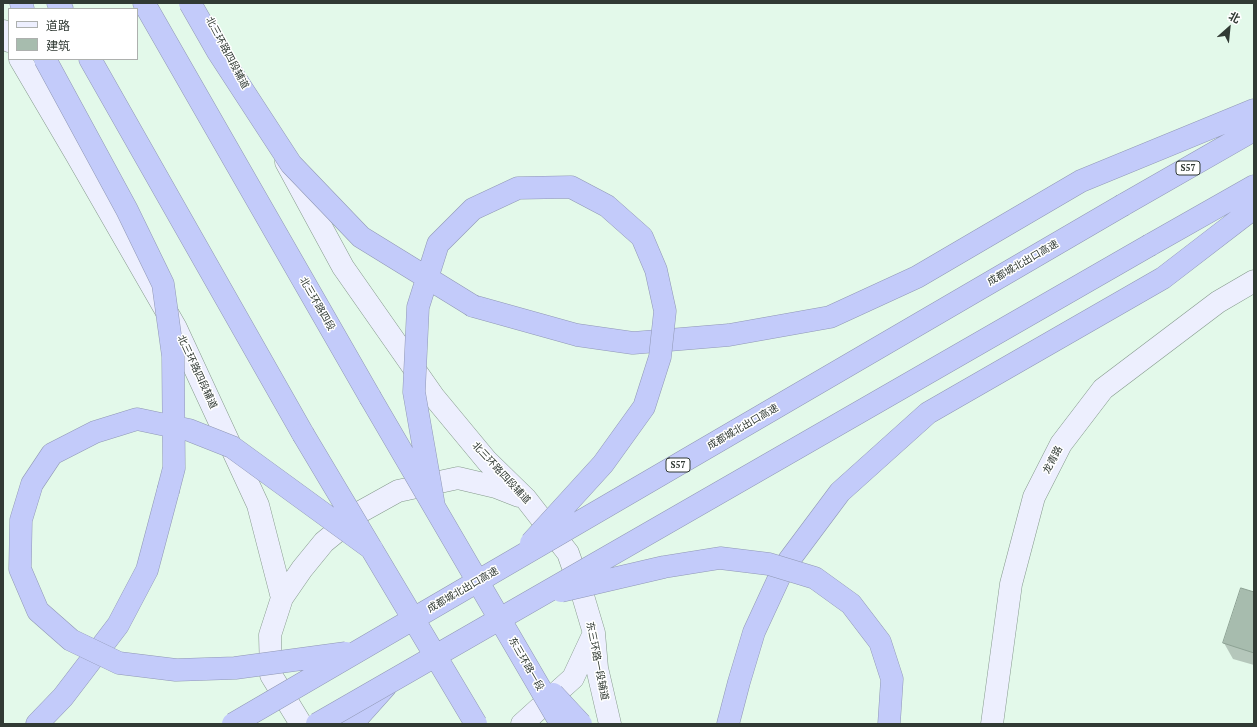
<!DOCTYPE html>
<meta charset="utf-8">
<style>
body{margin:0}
#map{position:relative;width:1257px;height:727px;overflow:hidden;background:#e3f9ea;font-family:"PT Serif","Noto Sans SC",serif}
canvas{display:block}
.frame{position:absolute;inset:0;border:4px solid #313a34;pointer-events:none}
.legend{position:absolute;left:8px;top:8px;width:130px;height:52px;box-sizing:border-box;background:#fff;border:1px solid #adb0ae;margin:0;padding:5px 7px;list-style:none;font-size:12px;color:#313a34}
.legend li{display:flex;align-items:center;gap:8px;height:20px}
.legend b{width:20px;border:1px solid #adb0ae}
.north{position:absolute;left:1209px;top:8px;width:40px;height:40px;-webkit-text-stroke:3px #fff;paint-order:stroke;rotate:27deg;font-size:11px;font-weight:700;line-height:16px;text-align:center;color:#313a34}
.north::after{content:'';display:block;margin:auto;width:14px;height:18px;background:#313a34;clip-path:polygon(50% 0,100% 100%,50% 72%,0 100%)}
</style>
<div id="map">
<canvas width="1257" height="727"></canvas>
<div class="frame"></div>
<ul class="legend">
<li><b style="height:5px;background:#edeffe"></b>道路</li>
<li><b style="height:11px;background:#a7bcae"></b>建筑</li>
</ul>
<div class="north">北</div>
</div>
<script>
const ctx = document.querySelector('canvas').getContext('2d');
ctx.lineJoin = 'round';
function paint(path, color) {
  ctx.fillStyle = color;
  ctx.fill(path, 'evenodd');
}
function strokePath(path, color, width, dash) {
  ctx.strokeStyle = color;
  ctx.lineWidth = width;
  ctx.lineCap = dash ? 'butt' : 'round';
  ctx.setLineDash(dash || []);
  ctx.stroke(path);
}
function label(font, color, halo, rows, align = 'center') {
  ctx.font = font + ' "PT Serif","Noto Sans SC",serif';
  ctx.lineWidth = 3;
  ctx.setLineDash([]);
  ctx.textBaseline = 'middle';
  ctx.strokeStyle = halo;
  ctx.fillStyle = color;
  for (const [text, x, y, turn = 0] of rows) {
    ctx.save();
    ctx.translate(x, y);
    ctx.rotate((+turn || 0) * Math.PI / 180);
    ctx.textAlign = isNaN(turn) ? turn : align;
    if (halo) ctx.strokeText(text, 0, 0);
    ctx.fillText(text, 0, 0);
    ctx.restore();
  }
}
const shadow = new Path2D(`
 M1254,593V665L1233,659L1224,643Z`);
const building = new Path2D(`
 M1241,588L1254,592V653L1223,643Z`);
const secondary = new Path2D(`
 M3,31L9,41
 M20,59L77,156L176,328L258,505L282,598L270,635L271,675L301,724
 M286,162L343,267L434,397L487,461L526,499L568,553L583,596L594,633L597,668L610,724
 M282,598L302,569L324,542L362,511L398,491L458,478L496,487L519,496
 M522,724L573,678L594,633
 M992,724L1011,584L1034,497L1061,444L1103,389L1218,302L1254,281`);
const highway = new Path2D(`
 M21,3L23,9
 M58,3L62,9
 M144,3L370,397
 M90,59L303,434
 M1123,205L1254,130
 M1150,245L1254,186
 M473,306L577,335L633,343L729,335L830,317L917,277L1081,181L1254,110
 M37,724L63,697L118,625L147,570L168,491
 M352,724L386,686
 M728,724L739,682L754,632L784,567L840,492L928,413L1163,278L1254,208`);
const highwayBridge = new Path2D(`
 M190,3L218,52L291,164L361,237L473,306
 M45,59L127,210L163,284L173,356L174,468L168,491
 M370,397L561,724
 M303,434L476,724
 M434,506L414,392L418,307L438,244L473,209L518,188L571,187L607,206L642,237L656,270L665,311L660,357L644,407L603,464L531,543
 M561,591L664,567L720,558L769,564L815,578L851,604L880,642L892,679L889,724
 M346,653L235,668L176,670L119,663L71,640L38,611L20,569L21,520L32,484L52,454L95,432L137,419L189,430L232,447L372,549
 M553,694L581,724
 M233,724L1123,205
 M317,724L1150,245`);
const shields = [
 [1188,168,24],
 [678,465,24]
];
const shieldNames = [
 ["S57",1188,168],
 ["S57",678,465]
];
const streetNames = [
 ["北三环路四段辅道",227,53,62],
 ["成都城北出口高速",1023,263,-30],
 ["北三环路四段",317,304,60],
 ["北三环路四段辅道",197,372,65],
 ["成都城北出口高速",743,427,-30],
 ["龙青路",1053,460,-62],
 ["北三环路四段辅道",501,473,47],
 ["成都城北出口高速",463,590,-30],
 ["东三环路一段辅道",597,661,79],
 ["东三环路一段",526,664,60]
];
paint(shadow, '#0003');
paint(building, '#a7bcae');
strokePath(building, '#8ca193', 1);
strokePath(secondary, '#85998c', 23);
strokePath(highway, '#9098b5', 23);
strokePath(secondary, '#edeffe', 22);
strokePath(highway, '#c3cbfa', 22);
strokePath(highwayBridge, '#9098b5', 23, []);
strokePath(highwayBridge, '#c3cbfa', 22);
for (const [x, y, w] of shields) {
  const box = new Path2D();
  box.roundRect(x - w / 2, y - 7, w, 14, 3);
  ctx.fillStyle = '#fff';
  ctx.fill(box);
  strokePath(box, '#313a34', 1);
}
label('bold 9px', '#313a34', null, shieldNames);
label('10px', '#313a34', '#fff', streetNames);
</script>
